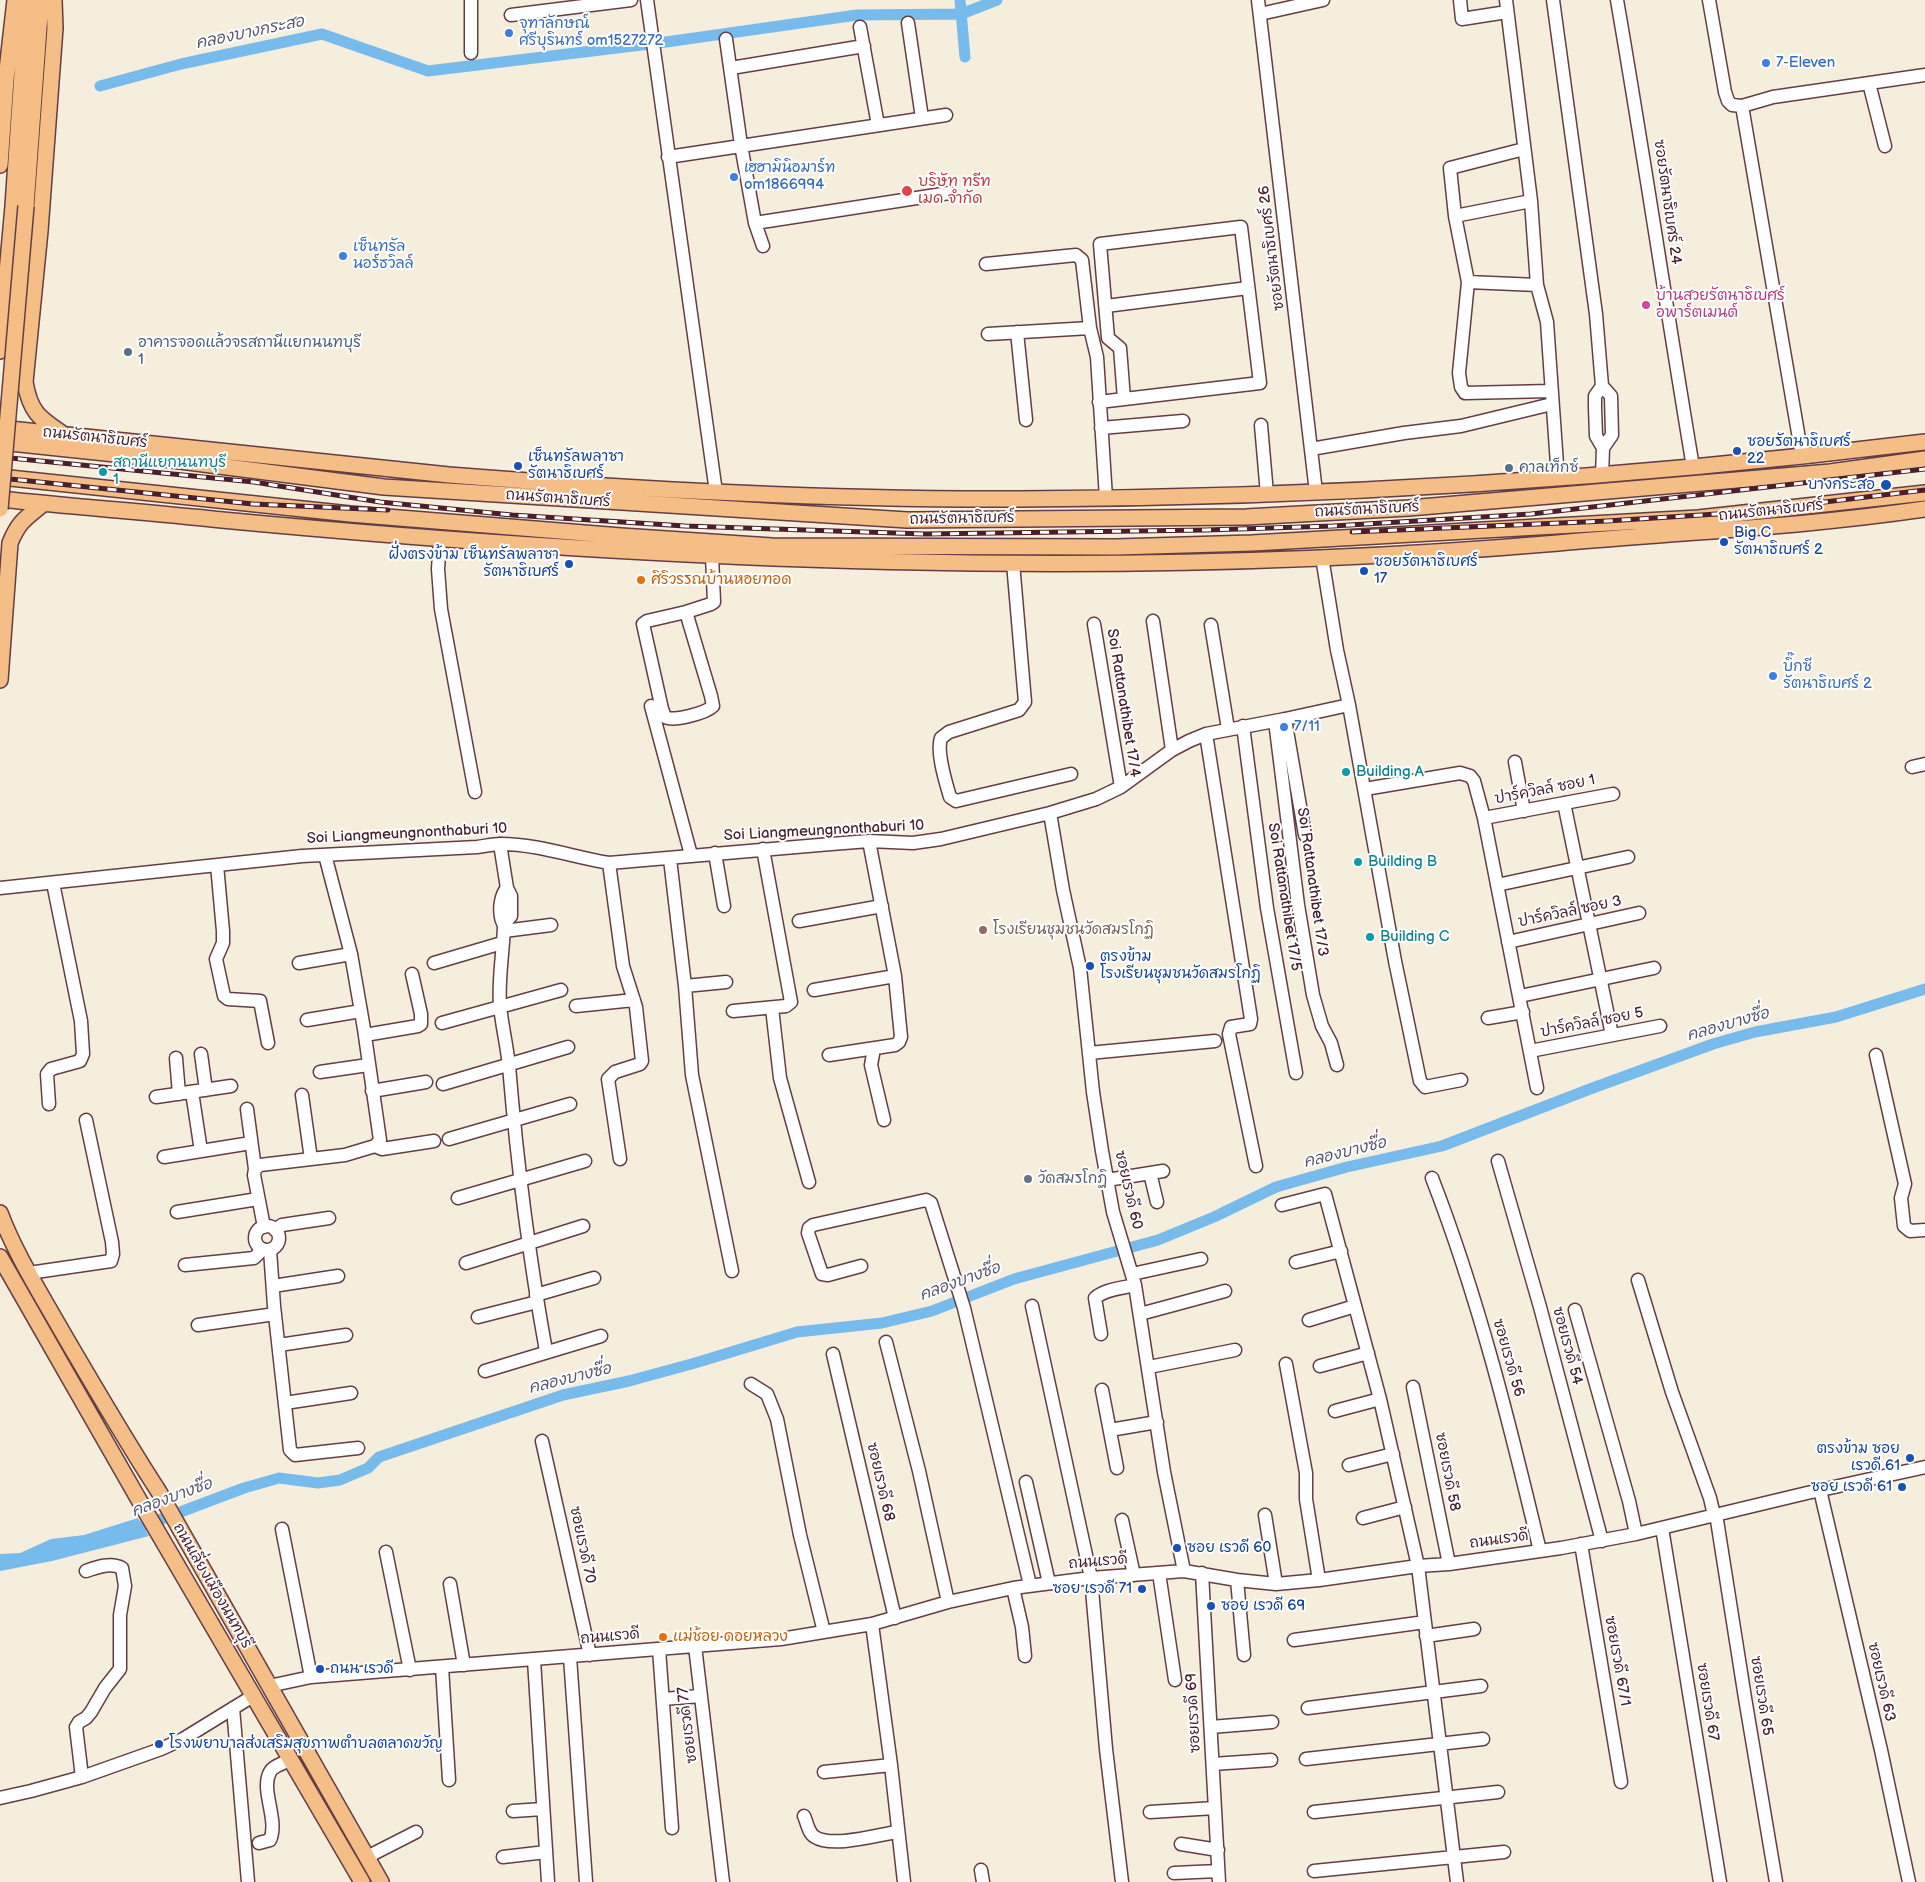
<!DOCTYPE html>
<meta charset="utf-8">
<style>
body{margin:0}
canvas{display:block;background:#f5eedc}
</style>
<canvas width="1925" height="1882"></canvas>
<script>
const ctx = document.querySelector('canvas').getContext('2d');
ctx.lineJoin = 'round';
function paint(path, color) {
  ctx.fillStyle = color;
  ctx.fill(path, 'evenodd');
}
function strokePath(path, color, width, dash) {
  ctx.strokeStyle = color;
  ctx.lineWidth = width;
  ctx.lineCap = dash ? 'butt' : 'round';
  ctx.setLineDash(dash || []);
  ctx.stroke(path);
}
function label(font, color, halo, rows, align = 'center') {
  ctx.font = font + ' "Balsamiq Sans","Playpen Sans Thai",sans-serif';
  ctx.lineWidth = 4;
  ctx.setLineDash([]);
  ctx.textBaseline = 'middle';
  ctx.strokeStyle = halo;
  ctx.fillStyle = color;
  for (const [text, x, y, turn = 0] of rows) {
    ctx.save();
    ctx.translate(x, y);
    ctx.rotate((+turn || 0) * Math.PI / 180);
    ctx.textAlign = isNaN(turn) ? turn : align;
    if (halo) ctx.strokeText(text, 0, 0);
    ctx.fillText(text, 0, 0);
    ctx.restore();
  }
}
const water = new Path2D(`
 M138,1518L149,1536L52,1561L0,1571V1554L20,1553L51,1539L84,1535Z`);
const canal = new Path2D(`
 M960,0L965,57
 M100,86L181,64L322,34L428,71L666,42L857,15L961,14L997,0
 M130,1531L244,1488L279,1478L318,1483L340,1480L368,1468L379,1457L563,1395L629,1381L695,1363L797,1332L882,1323L932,1311L1014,1279L1158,1240L1214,1217L1276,1187L1347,1167L1442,1146L1590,1089L1713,1044L1755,1032L1836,1017L1925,989`);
const minor = new Path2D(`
 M471,0V53
 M647,0L716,492
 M1258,0L1316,492
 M1460,0L1462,19L1507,12
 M1506,0L1531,201L1537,285L1547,322L1558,479
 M1553,0L1596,314L1602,386L1611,396L1612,435L1603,448
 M1617,0C1644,156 1667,312 1693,467
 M1709,0L1725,92L1728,101L1732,105L1742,106L1773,97L1925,75
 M1260,14L1323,0
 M511,15L631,0
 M908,23L922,118
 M860,27L878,125
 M726,39L741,145L755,223L763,246
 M731,68L864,46
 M1869,83L1885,146
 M1742,106L1802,456
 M1524,149L1450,168L1455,216L1468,282L1459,373L1461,387L1465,393L1551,391
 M668,157L946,115
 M1455,216L1531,201
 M755,223L949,193
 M986,264L1076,255L1082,260L1090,328L1097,357L1106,498
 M1468,282L1537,285
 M1106,306L1248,288
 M1017,332L1026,420
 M988,334L1090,328
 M1602,386L1595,396V408L1596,436L1603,448L1602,476
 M1099,402L1260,383L1241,227L1100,244L1108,338L1120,348L1124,399
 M1261,425L1267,494
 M1101,428L1183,421
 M1311,449L1404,433L1461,426L1552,404
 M440,539L438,569L441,609L475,792
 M1322,557L1337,650L1349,705L1395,961L1420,1081L1425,1087L1461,1080
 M1013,563L1025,702L1019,710L949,732L941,738C936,752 946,783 950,797L956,801L1071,774
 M686,612L711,696L713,706C706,713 673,722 665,717L662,709L643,624L647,621L686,612L711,604L714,602L712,556
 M1153,621L1172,750
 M1094,624L1121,787
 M1211,625L1228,729
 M651,706L691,855
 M1285,719L1305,835
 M1275,721L1298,905L1313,995L1322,1026L1331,1043L1337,1065
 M1243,726L1267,908L1296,1073
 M1206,734L1251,1019L1250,1024L1231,1027L1229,1034L1256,1166
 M1515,762L1524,811
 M1912,767L1925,764
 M1365,789L1460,773L1470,776L1474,781L1484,818L1537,1088
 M1564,803L1612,1035
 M1050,813L1063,890L1080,968L1093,1092L1102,1151L1113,1212L1135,1285L1164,1472L1184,1571
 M1484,818L1613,794
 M500,844L507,888L511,896V916L504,924
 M715,853L724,906
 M670,859L685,986L692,1075L732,1271
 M609,863L623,966L636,1007L642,1061L640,1064L615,1072L608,1079L620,1159
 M217,865L223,931V943L216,959L224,996L228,999L260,1001L268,1043
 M1497,885L1628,857
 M0,888L302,856L477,847C485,846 493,844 501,844C537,844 573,857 609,863L831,844L869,841L913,843L941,839L1050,813L1096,799L1121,787L1172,750L1189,741L1206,734L1285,719L1349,705
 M507,888C501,895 499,907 501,917C501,921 504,923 504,927C503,953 498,980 500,1006C502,1026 507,1046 509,1066C517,1162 529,1257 546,1351
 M799,921L882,906
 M504,931L551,925
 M1508,942L1639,913
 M299,963L351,954
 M434,963L502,943
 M685,986L726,982
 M814,990L895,976
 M1520,996L1654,968
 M576,1006L634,1000
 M772,1008L780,1078L809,1182
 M733,1011L786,1006L791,1002L763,849
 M1488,1018L1523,1012
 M307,1020L361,1011
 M442,1023L561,990
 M365,1035L418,1026L421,1024V1014L412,974
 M874,1049L871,1065L884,1120
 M1530,1051L1660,1026
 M1089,1053L1215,1041
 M201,1054L206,1090
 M829,1055L895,1045L899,1042L901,1037L895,976L869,841
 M1876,1055L1905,1184L1901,1198L1904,1226L1910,1231L1925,1230
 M176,1058L179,1094
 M320,1072L368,1065
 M443,1084L568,1047
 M372,1091L426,1082
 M192,1092L201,1151
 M302,1095L311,1159
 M156,1097L231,1086
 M49,1104L47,1074L51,1069L80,1061L83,1054L81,1021L53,883
 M247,1109L255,1169
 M449,1139L570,1104
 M375,1146L382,1149L434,1141
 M164,1157L251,1143
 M1498,1161L1540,1307L1602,1541
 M1150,1173L1157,1202
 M1432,1178C1479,1299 1510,1425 1540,1551
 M1107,1180L1163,1171
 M458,1198L585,1161
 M1282,1205L1325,1194L1380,1399L1418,1566L1457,1882
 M177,1212L258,1199
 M255 1238a12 12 0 1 1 24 0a12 12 0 1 1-24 0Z
 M264,1227L254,1175L255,1169L260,1165L345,1155L375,1146L380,1140L364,1029L351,954L325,855
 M275,1230L282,1225L329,1218
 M270,1250L274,1306L290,1450L295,1455L358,1448
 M1296,1262L1341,1251
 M466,1263L583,1226
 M185,1265L254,1258L263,1249
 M861,1266L828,1275L822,1274L808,1233L809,1228L813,1225L926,1200L931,1203L964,1308L1030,1585
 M29,1273L111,1261L113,1254L112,1242L86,1120
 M1132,1274L1201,1259
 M1638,1280L1672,1392L1710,1498L1714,1515
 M273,1286L338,1276
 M536,1295L594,1278
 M1032,1306L1091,1578L1106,1749L1122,1882
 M1575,1310L1629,1501L1636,1534
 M1140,1314L1225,1291
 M478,1317L537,1302
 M1309,1320L1355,1306
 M198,1325L275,1314
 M1101,1334L1095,1298C1105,1289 1123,1288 1135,1285
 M886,1342L919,1471L948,1602
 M279,1345L346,1335
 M833,1354L895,1618
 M1286,1364L1306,1473V1499L1319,1580
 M1320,1366L1368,1353
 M1149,1367L1235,1350
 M485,1371L601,1336
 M751,1384L767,1394L777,1419L800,1535L824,1632
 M1413,1387L1449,1564
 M1102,1390L1117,1468
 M285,1403L351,1393
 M1335,1411L1380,1399
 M1110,1430L1157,1422
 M542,1441L590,1655
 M1349,1465L1393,1454
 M1026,1482L1049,1583
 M1820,1490L1881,1750L1909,1882
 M1716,1514L1745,1698L1776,1882
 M1265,1515L1276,1584
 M1363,1518L1405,1507
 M1122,1520L1134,1575
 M1662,1528L1720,1882
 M282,1529L311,1677
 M1581,1544L1621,1782
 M386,1552L410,1670
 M1159,1573L1175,1680
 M1202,1573L1219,1882
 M1237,1580L1244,1655
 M450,1584L464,1665
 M1013,1588L1022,1627L1025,1656
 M872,1624L891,1765L904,1882
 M1426,1636L1474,1629
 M1294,1640L1425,1622
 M695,1646L723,1882
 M659,1649L672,1828
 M570,1657L586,1882
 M534,1660L548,1882
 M442,1667L449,1780
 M269,1686L311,1677L781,1639L872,1624L948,1602L1013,1588L1091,1578L1184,1571L1237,1580L1276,1584L1319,1580L1418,1566L1449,1564L1561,1548L1636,1534L1807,1493L1925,1467
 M663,1699L701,1696
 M233,1708L248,1882
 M1308,1708L1481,1686
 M1211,1727L1272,1722
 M1306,1759L1483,1739
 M1213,1764L1271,1760
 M824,1772L891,1765
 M82,1777L76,1727L79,1722L86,1718L91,1712L105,1688L120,1669V1615L125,1586L122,1568C111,1562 97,1567 86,1571
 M0,1798L31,1791L82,1777L161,1749L183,1739L253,1696
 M513,1811L543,1809
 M1150,1812L1215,1808
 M1314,1812L1498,1792
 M804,1816C807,1822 808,1833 815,1837C832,1848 877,1835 897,1832
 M259,1843L270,1840C279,1820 260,1790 270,1772C273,1766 284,1763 290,1760
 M1181,1844L1218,1850
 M367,1857L416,1832
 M503,1857L546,1852
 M981,1870L983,1882
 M1314,1871L1504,1852
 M1174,1873L1218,1871`);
const major = new Path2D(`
 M54,0L55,28L40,231L25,382C30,412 39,418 63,434
 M0,165L6,79L15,0
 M26,206L41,0
 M0,351L13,206L27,0
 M0,428L449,475C639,490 830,500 1020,499C1323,498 1625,479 1925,442
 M0,442L172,460L384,487L907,520L1246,517L1409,508L1830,472L1925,459
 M0,477L350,514L621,536L772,546L1116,547L1252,543L1698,518L1925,493
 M0,499C74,507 148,512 222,520C666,562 1113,581 1558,543C1681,532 1803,527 1925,509
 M0,680L10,543C19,521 26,518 43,504
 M0,1213C15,1253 39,1291 60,1328C92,1383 124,1438 159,1492L381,1882
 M0,1257L139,1500L362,1882`);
const rail = new Path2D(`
 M0,457L254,482L380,502L512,515L685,526L925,534L1206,530L1333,526L1531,514L1925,469
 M0,478L253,504L388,510
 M1352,532L1607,521L1733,513L1925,490`);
const majorBridge = new Path2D(`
 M0,509L26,206`);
const markers = [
 [509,33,5,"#3f7fe0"],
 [1766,63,5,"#3f7fe0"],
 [734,177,5,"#3f7fe0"],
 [907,191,6,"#e0444e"],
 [343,256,5,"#3f7fe0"],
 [1646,305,5,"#d1479c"],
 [128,352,5,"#5c6f8a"],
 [1737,451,5,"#1a4fb4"],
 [518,466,5,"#1a4fb4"],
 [1509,468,5,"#5c6f8a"],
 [103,472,5,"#0f9aa8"],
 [1886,485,6,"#1a4fb4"],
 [1724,542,5,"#1a4fb4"],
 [569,564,5,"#1a4fb4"],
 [1364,571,5,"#1a4fb4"],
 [641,580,5,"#e8710a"],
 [1773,676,5,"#3f7fe0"],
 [1284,727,5,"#3f7fe0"],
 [1346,772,5,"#0f9aa8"],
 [1358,862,5,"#0f9aa8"],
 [983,930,5,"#8d6e63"],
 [1370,937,5,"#0f9aa8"],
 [1090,966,5,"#1a4fb4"],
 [1028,1179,5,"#6b7280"],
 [1910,1458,5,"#1a4fb4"],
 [1902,1487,5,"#1a4fb4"],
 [1177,1548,5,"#1a4fb4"],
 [1142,1589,5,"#1a4fb4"],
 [1211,1606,5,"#1a4fb4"],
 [663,1637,5,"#e8710a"],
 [320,1669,5,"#1a4fb4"],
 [159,1744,5,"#1a4fb4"]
];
const shopNames = [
 ["จุฑาลักษณ์",519,24],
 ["ศรีบุรินทร์ om1527272",519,41],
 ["7-Eleven",1776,63],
 ["เฮฮามินิอมาร์ท",744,168],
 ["om1866994",744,185],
 ["เซ็นทรัล",353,247],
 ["นอร์ธวิลล์",353,264],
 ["บิ๊กซี",1783,667],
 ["รัตนาธิเบศร์ 2",1783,684],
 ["7/11",1294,727]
];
const healthNames = [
 ["บริษัท ทรีท",918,182],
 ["เมด จำกัด",918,199]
];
const streetNames = [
 ["ซอยรัตนาธิเบศร์ 24",1667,202,82],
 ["ซอยรัตนาธิเบศร์ 26",1272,248,-97],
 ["ถนนรัตนาธิเบศร์",95,438,6],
 ["ถนนรัตนาธิเบศร์",558,499,4],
 ["ถนนรัตนาธิเบศร์",1367,510,-3],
 ["ถนนรัตนาธิเบศร์",1771,511,-6],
 ["ถนนรัตนาธิเบศร์",962,519,-1],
 ["Soi Rattanathibet 17/4",1123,703,81],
 ["ปาร์ควิลล์ ซอย 1",1545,790,-11],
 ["Soi Liangmeungnonthaburi 10",824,831,-3],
 ["Soi Liangmeungnonthaburi 10",407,834,-3],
 ["Soi Rattanathibet 17/3",1312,882,82],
 ["Soi Rattanathibet 17/5",1284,897,81],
 ["ปาร์ควิลล์ ซอย 3",1570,912,-12],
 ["ปาร์ควิลล์ ซอย 5",1592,1023,-11],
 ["ซอยเรวดี 60",1128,1190,77],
 ["ซอยเรวดี 54",1567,1346,75],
 ["ซอยเรวดี 56",1508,1358,74],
 ["ซอยเรวดี 58",1447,1472,79],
 ["ซอยเรวดี 68",880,1482,77],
 ["ถนนเรวดี",1499,1540,-8],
 ["ซอยเรวดี 70",582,1545,78],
 ["ถนนเรวดี",1098,1562,-5],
 ["ถนนเลี่ยงเมืองนนทบุรี",212,1586,60],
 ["ถนนเรวดี",610,1637,-5],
 ["ซอยเรวดี 67/1",1617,1661,80],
 ["ซอยเรวดี 63",1881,1682,77],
 ["ซอยเรวดี 65",1761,1696,81],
 ["ซอยเรวดี 67",1707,1702,81],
 ["ซอยเรวดี 69",1194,1713,-93],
 ["ซอยเรวดี 77",688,1725,-97]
];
const hotelNames = [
 ["บ้านสวยรัตนาธิเบศร์",1656,296],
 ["อพาร์ตเมนต์",1656,313]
];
const serviceNames = [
 ["อาคารจอดแล้วจรสถานีแยกนนทบุรี",138,343],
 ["1",138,360],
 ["คาลเท็กซ์",1519,468]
];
const transitNames = [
 ["ซอยรัตนาธิเบศร์",1747,442],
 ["22",1747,459],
 ["เซ็นทรัลพลาซา",528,457],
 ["รัตนาธิเบศร์",528,474],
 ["บางกระสอ",1875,485,"right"],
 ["Big C",1734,533],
 ["รัตนาธิเบศร์ 2",1734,550],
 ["ฝั่งตรงข้าม เซ็นทรัลพลาซา",559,555,"right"],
 ["รัตนาธิเบศร์",559,572,"right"],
 ["ซอยรัตนาธิเบศร์",1374,562],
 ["17",1374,579],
 ["ตรงข้าม",1100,957],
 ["โรงเรียนชุมชนวัดสมรโกฏิ",1100,974],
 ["ตรงข้าม ซอย",1900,1449,"right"],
 ["เรวดี 61",1900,1466,"right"],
 ["ซอย เรวดี 61",1892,1487,"right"],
 ["ซอย เรวดี 60",1187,1548],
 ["ซอย เรวดี 71",1132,1589,"right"],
 ["ซอย เรวดี 69",1221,1606],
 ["ถนน เรวดี",330,1669],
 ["โรงพยาบาลส่งเสริมสุขภาพตำบลตลาดขวัญ",169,1744]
];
const cultureNames = [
 ["สถานีแยกนนทบุรี",113,463],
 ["1",113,480],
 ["Building A",1356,772],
 ["Building B",1368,862],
 ["Building C",1380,937]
];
const foodNames = [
 ["ศิริวรรณบ้านหอยทอด",651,580],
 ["แม่ช้อย ดอยหลวง",673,1637]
];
const educationNames = [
 ["โรงเรียนชุมชนวัดสมรโกฏิ",993,930]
];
const worshipNames = [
 ["วัดสมรโกฏิ",1038,1179]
];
const waterNames = [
 ["คลองบางกระสอ",250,33,-12],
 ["คลองบางซื่อ",1728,1025,-16],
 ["คลองบางซื่อ",1345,1153,-14],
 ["คลองบางซื่อ",960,1282,-20],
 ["คลองบางซื่อ",570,1379,-14],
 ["คลองบางซื่อ",172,1498,-20]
];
paint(water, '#76bbec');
strokePath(canal, '#76bbec', 11);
strokePath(minor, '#643e46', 15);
strokePath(major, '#643e46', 18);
strokePath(minor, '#fff', 12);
strokePath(major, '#f5be86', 15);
strokePath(rail, '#4a1f2b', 5);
strokePath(rail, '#fff', 3, [9]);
strokePath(majorBridge, '#643e46', 18, []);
strokePath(majorBridge, '#f5be86', 15);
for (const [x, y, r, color] of markers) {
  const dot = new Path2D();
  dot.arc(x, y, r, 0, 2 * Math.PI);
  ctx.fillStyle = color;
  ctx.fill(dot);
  strokePath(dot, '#fff', 2);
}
label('15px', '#366cbe', '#fff', shopNames, 'left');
label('15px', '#be3a42', '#fff', healthNames, 'left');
label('15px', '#4a1f2b', '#fff', streetNames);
label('15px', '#b23c85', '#fff', hotelNames, 'left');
label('15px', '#4e5e75', '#fff', serviceNames, 'left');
label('15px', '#164399', '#fff', transitNames, 'left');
label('15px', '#0d838f', '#fff', cultureNames, 'left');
label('15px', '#c56008', '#fff', foodNames, 'left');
label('15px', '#785e54', '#fff', educationNames, 'left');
label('15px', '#5b616d', '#fff', worshipNames, 'left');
label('italic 16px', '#59566f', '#fff', waterNames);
</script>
